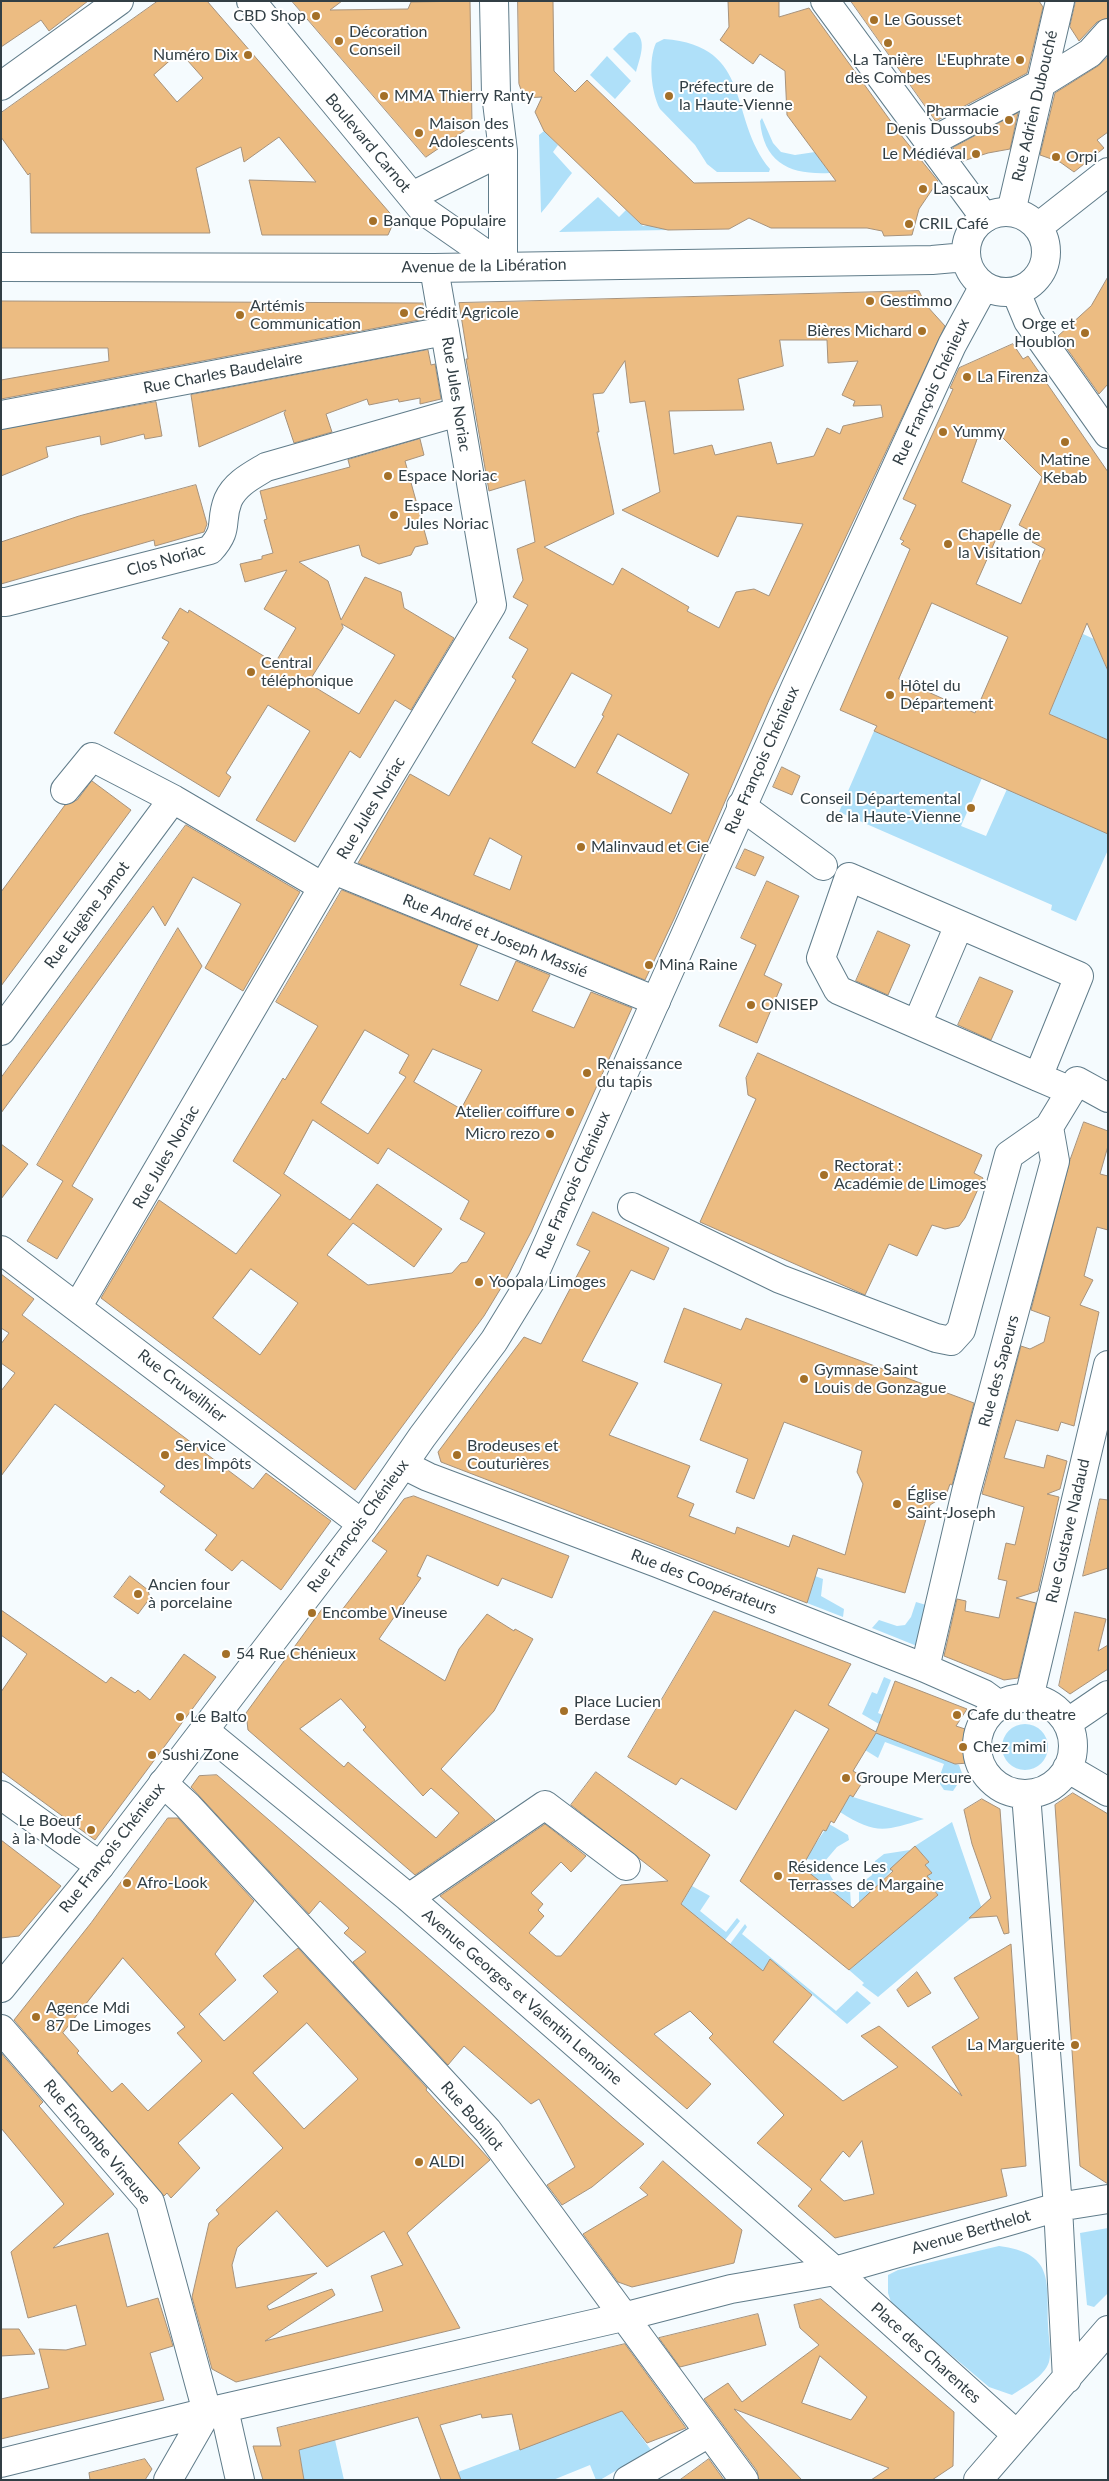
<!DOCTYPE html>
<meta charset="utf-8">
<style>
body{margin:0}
#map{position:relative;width:1109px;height:2481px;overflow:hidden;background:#f5fbfe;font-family:Lato,sans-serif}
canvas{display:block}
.frame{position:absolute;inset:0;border:2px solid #323f45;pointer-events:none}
</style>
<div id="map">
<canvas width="1109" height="2481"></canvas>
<div class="frame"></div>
</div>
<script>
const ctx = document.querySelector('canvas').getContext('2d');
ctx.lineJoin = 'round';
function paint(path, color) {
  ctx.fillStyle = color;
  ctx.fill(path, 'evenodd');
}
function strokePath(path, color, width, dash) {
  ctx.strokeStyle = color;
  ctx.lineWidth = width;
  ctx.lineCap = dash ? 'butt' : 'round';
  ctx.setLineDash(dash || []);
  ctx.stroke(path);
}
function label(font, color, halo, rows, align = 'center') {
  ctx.font = font + ' Lato,sans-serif';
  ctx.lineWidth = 4;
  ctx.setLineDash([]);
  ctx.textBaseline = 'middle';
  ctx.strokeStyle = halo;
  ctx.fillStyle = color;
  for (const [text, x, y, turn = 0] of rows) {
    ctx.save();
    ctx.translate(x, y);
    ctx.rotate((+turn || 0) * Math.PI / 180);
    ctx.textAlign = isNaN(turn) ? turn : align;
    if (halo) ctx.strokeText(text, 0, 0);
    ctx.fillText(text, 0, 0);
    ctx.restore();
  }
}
const green = new Path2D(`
 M635,32C648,40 639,60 636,72L613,49L629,33Z
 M664,39C755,46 727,118 770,169L769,172H717L707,164L695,145L660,109C651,92 648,60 656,43Z
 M607,56L631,81L615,99L590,75Z
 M762,118L773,143L781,152L795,155L815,152L830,173C791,175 764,164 760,121Z
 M544,131L558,145L553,152L572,173C561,186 553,200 541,213L539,135Z
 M598,197L619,217L626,210L643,226L650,225L668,230L559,232Z
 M1083,634L1094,639L1108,672V740L1049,714Z
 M874,731L982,778L961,826L986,836L1007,789L1108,834V850L1076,921L1051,910L1052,905L839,812Z
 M815,1576L823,1579L821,1596L844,1609L843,1617L807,1603Z
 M916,1602L933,1607L922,1648L872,1628L879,1620L897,1626L905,1625L911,1617Z
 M884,1677L891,1680L878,1713L908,1725L898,1742L959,1765L963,1776L953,1791L944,1790L938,1781L944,1764L885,1742L878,1758L865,1750L879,1724L862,1714L872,1692L877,1694Z
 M1002 1747a23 23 0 1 1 46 0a23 23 0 1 1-46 0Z
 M850,1795L853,1797L924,1819C885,1831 876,1835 840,1812Z
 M952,1822L982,1909L878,1997L862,1985L864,1983L849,1970L938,1895L933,1889L936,1886L927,1876L932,1873L925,1865L929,1862L915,1846Z
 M829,1824L848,1835L849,1840L837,1847L825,1861L805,1859Z
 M910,1850L859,1906V1885L872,1875L875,1861L884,1854Z
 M827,1868C831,1880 838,1887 850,1889L851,1906L807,1871Z
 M692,1886L710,1896L700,1911L726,1932L737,1918L740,1921L725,1940L696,1916L669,1948L728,1996L754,1964L730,1944L745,1924L747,1927L742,1934L836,2011L857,1991L871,2003L847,2024L770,1959L726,2035L648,1961Z
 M1108,2228V2293L1094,2307L1087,2305L1080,2233Z
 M999,2246C1053,2253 1047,2279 1048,2324C1048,2335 1052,2351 1049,2362C1044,2377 1024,2387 1012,2395L989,2387L892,2305L888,2293V2275L898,2270Z
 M622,2411L651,2450L600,2480H596L590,2465L553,2480H461L458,2472Z
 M335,2440L344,2480H304L299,2449Z`);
const building = new Path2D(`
 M1,1H88L49,31L41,20L1,47Z
 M158,1H207L395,219L388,235H262L249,180L316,182L279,137L244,162L241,147L196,168L210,233H31L30,173L28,175L1,137V113ZM180,52L203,78L177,102L154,75Z
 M292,1H342L330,10L408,9L411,2L470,1L472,123L470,127L426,157Z
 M518,1H553L554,71L575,92L587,80L694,183L836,181L787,115L785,71L760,54L753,64L720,40L729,27L728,1H779V17L809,8L900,134L938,181L919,209L912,235L884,236L882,231L867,228H771L749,218L729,229L668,230L641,224L544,131L535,112L542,97L524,98L519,84Z
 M851,1H1039L1043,7L1027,73L936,121Z
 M1076,1H1108V18L1097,22L1079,41L1070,27Z
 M1108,57V132L1097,140L1104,148L1074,172L1060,162L1040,155L1055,93L1098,66Z
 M1018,113L1010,149L988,153L963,161L953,148Z
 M1108,277V384L1099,394L1058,336L1091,306Z
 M919,291L926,305L945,326L769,700L674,919L645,980L358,863L410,774L449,796L516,680L512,677L528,649L509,638L528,605L513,597L523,580L517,549L535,542L525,480L489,491L466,359H468L459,303ZM780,340H827L828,363L858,361L842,395L855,401L853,406L881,405L883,417L843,426L840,434L827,428L814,456L777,464L771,442L715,455L712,445L674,454L669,411L744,410L738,379L783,366ZM625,361L630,403L645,401L660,492L622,510L718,557L737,516L803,524L769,596L754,589L736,592L719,628L687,611L689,607L622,568L613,585L544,547L614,514L597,432H599L593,394L603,393ZM572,673L612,695L602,715L604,716L575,768L532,743ZM618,734L689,774L671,814L597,773ZM490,838L522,856L510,890L474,875Z
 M1,301L423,303L424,319L1,399V380L109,361L108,348H1Z
 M1013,344L1023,359L1028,356L1108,472V671L1087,623L1049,714L1108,740V834L874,731L877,726L840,710L910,549L901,544L904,541L900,539L916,505L903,499L953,389L950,388L959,368ZM980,432L1003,438L1042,477L1019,525L1036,534L1032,542L1045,549L1021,604L976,584L1011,505L962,482ZM932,603L1008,637L975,713L899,679Z
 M428,350L431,365L435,364L441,399L420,404V398L399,402L398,399L369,405L367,399L326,414L332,432L294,443L284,413L286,410L199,447L191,395Z
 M156,402L162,436L145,439L144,434L101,445L100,436L46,447L48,457L1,476V430Z
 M420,439L424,455L405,461L428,544L415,547L411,555L379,564L362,556L359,545L299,562L328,581L341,620L365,577L401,592L404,608L454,638L411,710L395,700L360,758L350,751L295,842L256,820L310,731L268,705L226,773L231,777L219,797L114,733L169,642L162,638L180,608L188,613L189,610L275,663L296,628L264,609L287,570L245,582L240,564L262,559V556L273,553L264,520L267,519L260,491L350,467L348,460ZM342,624L395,655L359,714L308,683L343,628Z
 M196,485L207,524L204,532L155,546L154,540L1,584V542L79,516Z
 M782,767L800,776L792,795L773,787Z
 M92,781L131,810L1,986V892L65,805L77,800Z
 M186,825L300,892L243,991L205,968L241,904L193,877L165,926L153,906L1,1113V1078Z
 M745,849L764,857L755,876L736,868Z
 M767,881L799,896L764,975L782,984L757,1043L719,1026L756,945L741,938Z
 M342,890L478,945L460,985L498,1001L516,961L550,975L532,1011L574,1028L591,992L632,1008L531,1232L507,1278L484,1316L355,1490L101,1298L159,1200L236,1254L281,1195L233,1161L283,1078L285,1080L318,1026L276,1002ZM365,1030L409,1055L399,1073L406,1077L368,1134L321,1103ZM433,1049L482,1070L461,1109L414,1082ZM313,1120L378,1164L388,1148L469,1201L460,1219L485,1233L467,1262L461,1263L452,1273L368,1285L327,1255L353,1223L414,1267L442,1229L377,1184L350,1220L284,1174ZM251,1269L298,1303L260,1355L213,1318Z
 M178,928L202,966L72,1186L93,1199L57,1259L27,1241L63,1181L37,1165Z
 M878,931L910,945L888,995L856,981Z
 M980,977L1013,991L991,1040L958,1025Z
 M758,1053L982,1155L974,1173L983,1178L965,1218L959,1226L945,1229L932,1225L917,1256L889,1244L865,1295L700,1222L756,1099L748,1095L746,1078Z
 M1084,1122L1108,1131V1146L1100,1174L1108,1176V1230L1097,1227L1084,1276L1093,1280L1080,1305L1099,1312L1074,1426L1061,1422L1058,1431L1016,1420L1004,1458L1044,1468L1047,1455L1067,1461L1060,1489L1047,1494L1059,1497L1038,1591L1016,1598L1036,1603L1018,1678L1004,1680L944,1656L957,1599L966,1601L965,1611L999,1618L1007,1581L998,1579L1006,1543L1015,1545L1024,1507L982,1494L1021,1346L1030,1349L1044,1342L1050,1317L1031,1310L1070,1160Z
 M1,1144L28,1164L1,1199Z
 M593,1212L669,1248L654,1280L631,1270L582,1361L638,1383L609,1435L690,1466L677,1497L694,1504L689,1516L735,1534L737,1527L789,1547L793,1535L845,1555L863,1484L857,1472L862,1451L784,1422L754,1499L736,1492L748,1459L700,1440L722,1384L664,1362L684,1308L741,1330L746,1318L974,1403L952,1485L950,1484L946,1495L930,1505L905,1593L818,1568L807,1603L441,1462L438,1452L524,1337L541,1344L590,1251L577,1245Z
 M1,1274L34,1299L22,1315L253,1489L266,1473L331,1521L281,1590L242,1560L232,1571L205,1550L217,1535L160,1492L165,1486L55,1404L1,1476V1391L15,1373L1,1363V1344L9,1333L1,1328Z
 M414,1496L569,1556L552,1598L502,1578L498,1586L427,1555L417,1576L421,1578L379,1639L445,1681L459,1649L487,1614L514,1631L515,1629L533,1639L494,1711L441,1769L495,1820L415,1875L248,1730L246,1713L322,1609L335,1619L355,1593L387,1551L372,1541L404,1499ZM341,1699L366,1727L363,1730L423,1796L431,1788L459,1813L436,1838L348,1762L344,1767L300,1729Z
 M1100,1499L1108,1500V1568L1083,1576Z
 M130,1576L148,1590L150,1598L138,1614L114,1597Z
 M1,1610L106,1683L111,1677L135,1693L138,1690L150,1700L184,1654L216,1677L95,1840L1,1771V1692L27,1654L1,1635Z
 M714,1611L851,1664L828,1705L876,1732L895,1681L967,1709L956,1726L968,1730L966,1743L968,1763L955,1764L876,1733L853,1771L865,1778L853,1797L850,1795L834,1823L831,1821L826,1831L823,1830L802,1867L853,1908L893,1871L890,1869L915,1846L929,1862L925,1865L932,1873L927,1876L936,1886L933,1889L938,1895L849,1970L740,1881L829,1729L795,1710L736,1810L681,1778L676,1785L628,1757Z
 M1075,1612L1106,1619L1098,1651L1108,1645V1669L1070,1694L1059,1686Z
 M596,1772L710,1855L681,1904L763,1971L770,1959L812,1995L773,2042L843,2101L898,2067L861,2036L879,2026L962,2096L932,2047L979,2018L954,1978L1011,1944L1026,2166L1001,2169L1007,2196L835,2238L798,2206L812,2189L757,2143L784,2115L709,2038L713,2034L690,2011L654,2034L711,2084L687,2109L440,1896L545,1824L586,1856L571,1872L561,1862L531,1893L543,1904L538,1910L544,1916L529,1933L556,1956H561L621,1885L668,1881L571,1805ZM862,2141L874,2194L844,2201L820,2180L843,2151L849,2157Z
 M217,1775L621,2125L644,2144L592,2187L562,2205L547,2185L575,2167L539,2099L531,2104L464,2046L448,2065L353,1962L366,1952L344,1933L349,1928L320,1901L309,1914L191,1787L199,1776Z
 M1073,1793L1108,1814V2184L1080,2166L1055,1805Z
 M982,1799L1000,1809L1009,1933L1004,1934L997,1916L969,1918L991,1898L972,1844L964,1810Z
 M168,1818H178L254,1901L215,1954L236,1980L199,2014L224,2041L278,1992L263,1976L298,1948L427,2088L426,2090L490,2160L407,2233L460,2328L236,2382L212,2369L192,2297L209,2223L219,2214L216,2210L283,2148L232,2093L178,2143L200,2168L171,2198L167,2193L164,2196L14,2020L91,1923ZM123,1958L185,2027L177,2033L202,2061L148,2111L122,2083L112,2092L77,2053L79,2051L63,2033ZM307,2023L358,2079L304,2129L253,2073ZM277,2211L327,2267L384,2231L403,2265L371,2276L383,2311L265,2341L335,2295L332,2289L269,2310L267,2306L317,2273L236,2288L232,2265L237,2248Z
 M1,1840L61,1886L19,1936L1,1938Z
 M917,1972L931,1993L908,2007L897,1990Z
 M1,2053L43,2102L39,2106L114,2194L53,2248L108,2233L127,2307L158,2298L173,2346L150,2353L164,2400L1,2439V2399L49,2388L39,2349L66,2350L86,2345L76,2305L28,2318L11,2252L64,2204L1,2128Z
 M663,2161L742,2230L734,2263L632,2287L618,2282L583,2234L648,2195L640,2188Z
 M821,2299L954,2412L953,2466L932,2480H871L889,2468L734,2409L802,2480H759L757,2471L704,2399L728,2383L742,2402L819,2345L800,2328L794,2305ZM820,2356L867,2397L851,2420L802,2403Z
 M758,2314L766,2345L680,2367L659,2338Z
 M1,2329H19L35,2354L1,2356Z
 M625,2344L686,2428L647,2443L622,2411L520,2450L512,2414L482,2418L481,2414L440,2425L461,2480H441L418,2417L299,2450L304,2480H263L253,2446H281L277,2428Z
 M145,2459L152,2469L145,2480H90L89,2473Z
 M709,2459L724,2480H680Z`);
const minor = new Path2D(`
 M251,1L424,211L503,266
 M494,1L496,94L503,151V266
 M825,1L985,218
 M1,86L119,1
 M929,143L1040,84L1090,53L1108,33
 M412,196L503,151
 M1011,212L1060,1
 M1,415L445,331
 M1,602H6L210,550C230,528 219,523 228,500C235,484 251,476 266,467L458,412
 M173,799L323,887
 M741,806L823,866
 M334,870L656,1001
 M917,1024L959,925
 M1,1031L173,799L92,757L65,790
 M1038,1077L1079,976L849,877L821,958L838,990L1038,1077L1071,1091
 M632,1207L780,1279L936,1338L951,1341L961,1330L1009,1155L1049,1127
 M1,1250L362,1524
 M78,1306L323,887L492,605L434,268
 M404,1465L428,1477L657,1563L925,1668L984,1694L999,1705
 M925,1668L966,1492L1055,1161L1049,1127L1077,1081L1108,1098
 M1029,1698L1108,1365
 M977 1746a48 48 0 1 1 96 0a48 48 0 1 1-96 0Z
 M1067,1723L1108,1695
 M204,1730L409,1898L835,2271L1017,2435
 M1067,1768L1108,1792
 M163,1783L187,1805L488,2131L744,2480
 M1026,1794L1058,2207L1067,2379
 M1,1795L100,1866
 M409,1898L545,1805L626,1866
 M1,2029L150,2202L207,2412L168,2480
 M224,2409L240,2480
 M1,2463L207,2412L623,2317L731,2289L835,2271L1058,2207L1108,2199
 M628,2480L709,2433
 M978,2480L1108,2330`);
const major = new Path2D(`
 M966 252a40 40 0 1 1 80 0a40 40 0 1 1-80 0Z
 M1038,227L1108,172
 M1,267L434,268L932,260L966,257
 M1016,292L1028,321L1108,434
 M1,1988L100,1866L362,1524L422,1437L494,1341L532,1279L796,686L952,345L984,286`);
const markers = [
 [316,16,5,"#a47028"],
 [874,20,5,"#a47028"],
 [339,41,5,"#a47028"],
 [888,43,5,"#a47028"],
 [248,55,5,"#a47028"],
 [1020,60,5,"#a47028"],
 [384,96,5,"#a47028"],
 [669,96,5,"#a47028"],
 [1009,120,5,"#a47028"],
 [419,133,5,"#a47028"],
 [976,154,5,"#a47028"],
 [1056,157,5,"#a47028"],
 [923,189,5,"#a47028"],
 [373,221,5,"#a47028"],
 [909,224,5,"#a47028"],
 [870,301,5,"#a47028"],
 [404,313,5,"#a47028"],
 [240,315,5,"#a47028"],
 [922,331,5,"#a47028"],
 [1085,333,5,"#a47028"],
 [967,377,5,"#a47028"],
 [943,432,5,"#a47028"],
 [1065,442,5,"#a47028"],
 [388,476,5,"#a47028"],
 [394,515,5,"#a47028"],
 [948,544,5,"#a47028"],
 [251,672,5,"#a47028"],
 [890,695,5,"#a47028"],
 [971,808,5,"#a47028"],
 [581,847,5,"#a47028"],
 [649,965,5,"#a47028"],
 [751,1005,5,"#a47028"],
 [587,1073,5,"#a47028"],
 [570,1112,5,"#a47028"],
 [550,1134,5,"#a47028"],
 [824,1175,5,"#a47028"],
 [479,1282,5,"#a47028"],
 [804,1379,5,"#a47028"],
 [165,1455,5,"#a47028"],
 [457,1455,5,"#a47028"],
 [897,1504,5,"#a47028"],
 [138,1594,5,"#a47028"],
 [312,1613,5,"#a47028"],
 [226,1654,5,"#a47028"],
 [564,1711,5,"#a47028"],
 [957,1715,5,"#a47028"],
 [180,1717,5,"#a47028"],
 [963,1747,5,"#a47028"],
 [152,1755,5,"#a47028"],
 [846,1778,5,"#a47028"],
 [91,1830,5,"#a47028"],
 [778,1876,5,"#a47028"],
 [127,1883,5,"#a47028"],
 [36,2017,5,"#a47028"],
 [1075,2045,5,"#a47028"],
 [419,2162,5,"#a47028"]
];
const poiNames = [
 ["CBD Shop",306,16,"right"],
 ["Le Gousset",884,20],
 ["Décoration",349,32],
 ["Conseil",349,50],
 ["Numéro Dix",238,55,"right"],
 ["La Tanière",888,60,"center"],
 ["des Combes",888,78,"center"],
 ["L'Euphrate",1010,60,"right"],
 ["Préfecture de",679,87],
 ["la Haute-Vienne",679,105],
 ["MMA Thierry Ranty",394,96],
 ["Pharmacie",999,111,"right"],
 ["Denis Dussoubs",999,129,"right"],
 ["Maison des",429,124],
 ["Adolescents",429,142],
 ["Le Médiéval",966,154,"right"],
 ["Orpi",1066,157],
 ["Lascaux",933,189],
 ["Banque Populaire",383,221],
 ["CRIL Café",919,224],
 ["Gestimmo",880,301],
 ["Artémis",250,306],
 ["Communication",250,324],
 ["Crédit Agricole",414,313],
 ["Orge et",1075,324,"right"],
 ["Houblon",1075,342,"right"],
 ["Bières Michard",912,331,"right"],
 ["La Firenza",977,377],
 ["Yummy",953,432],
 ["Matine",1065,460,"center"],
 ["Kebab",1065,478,"center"],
 ["Espace Noriac",398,476],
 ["Espace",404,506],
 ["Jules Noriac",404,524],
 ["Chapelle de",958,535],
 ["la Visitation",958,553],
 ["Central",261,663],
 ["téléphonique",261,681],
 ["Hôtel du",900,686],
 ["Département",900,704],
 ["Conseil Départemental",961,799,"right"],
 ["de la Haute-Vienne",961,817,"right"],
 ["Malinvaud et Cie",591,847],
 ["Mina Raine",659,965],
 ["ONISEP",761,1005],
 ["Renaissance",597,1064],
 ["du tapis",597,1082],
 ["Atelier coiffure",560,1112,"right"],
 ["Micro rezo",540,1134,"right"],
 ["Rectorat :",834,1166],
 ["Académie de Limoges",834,1184],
 ["Yoopala Limoges",489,1282],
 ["Gymnase Saint",814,1370],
 ["Louis de Gonzague",814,1388],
 ["Service",175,1446],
 ["des Impôts",175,1464],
 ["Brodeuses et",467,1446],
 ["Couturières",467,1464],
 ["Église",907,1495],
 ["Saint-Joseph",907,1513],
 ["Ancien four",148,1585],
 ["à porcelaine",148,1603],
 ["Encombe Vineuse",322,1613],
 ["54 Rue Chénieux",236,1654],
 ["Place Lucien",574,1702],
 ["Berdase",574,1720],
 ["Cafe du theatre",967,1715],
 ["Le Balto",190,1717],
 ["Chez mimi",973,1747],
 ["Sushi Zone",162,1755],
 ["Groupe Mercure",856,1778],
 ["Le Boeuf",81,1821,"right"],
 ["à la Mode",81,1839,"right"],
 ["Résidence Les",788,1867],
 ["Terrasses de Margaine",788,1885],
 ["Afro-Look",137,1883],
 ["Agence Mdi",46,2008],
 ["87 De Limoges",46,2026],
 ["La Marguerite",1065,2045,"right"],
 ["ALDI",429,2162]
];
const streetNames = [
 ["Rue Adrien Dubouché",1035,106,-77],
 ["Boulevard Carnot",368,143,50],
 ["Avenue de la Libération",484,266,-1],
 ["Rue Charles Baudelaire",223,373,-11],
 ["Rue François Chénieux",931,392,-65],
 ["Rue Jules Noriac",456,394,81],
 ["Clos Noriac",166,560,-16],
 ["Rue François Chénieux",762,760,-66],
 ["Rue Jules Noriac",371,808,-59],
 ["Rue Eugène Jamot",87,915,-53],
 ["Rue André et Joseph Massié",495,936,22],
 ["Rue Jules Noriac",166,1157,-60],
 ["Rue François Chénieux",573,1185,-66],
 ["Rue des Sapeurs",999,1371,-75],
 ["Rue Cruveilhier",182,1386,38],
 ["Rue François Chénieux",358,1526,-54],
 ["Rue Gustave Nadaud",1068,1531,-77],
 ["Rue des Coopérateurs",704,1582,21],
 ["Rue François Chénieux",112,1848,-52],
 ["Avenue Georges et Valentin Lemoine",522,1997,41],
 ["Rue Bobillot",472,2116,49],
 ["Rue Encombe Vineuse",97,2142,50],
 ["Avenue Berthelot",971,2232,-16],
 ["Place des Charentes",926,2353,42]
];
paint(green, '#afe0f9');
paint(building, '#ecbc82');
strokePath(building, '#a6927c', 1);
strokePath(minor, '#607c8a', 30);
strokePath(major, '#607c8a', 30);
strokePath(minor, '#fff', 28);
strokePath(major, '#fff', 28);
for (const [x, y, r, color] of markers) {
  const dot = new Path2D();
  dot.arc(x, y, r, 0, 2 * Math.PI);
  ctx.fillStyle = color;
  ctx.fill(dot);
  strokePath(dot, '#fff', 2);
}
label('16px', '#323f45', '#fff', poiNames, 'left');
label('16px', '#323f45', '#fff', streetNames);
</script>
